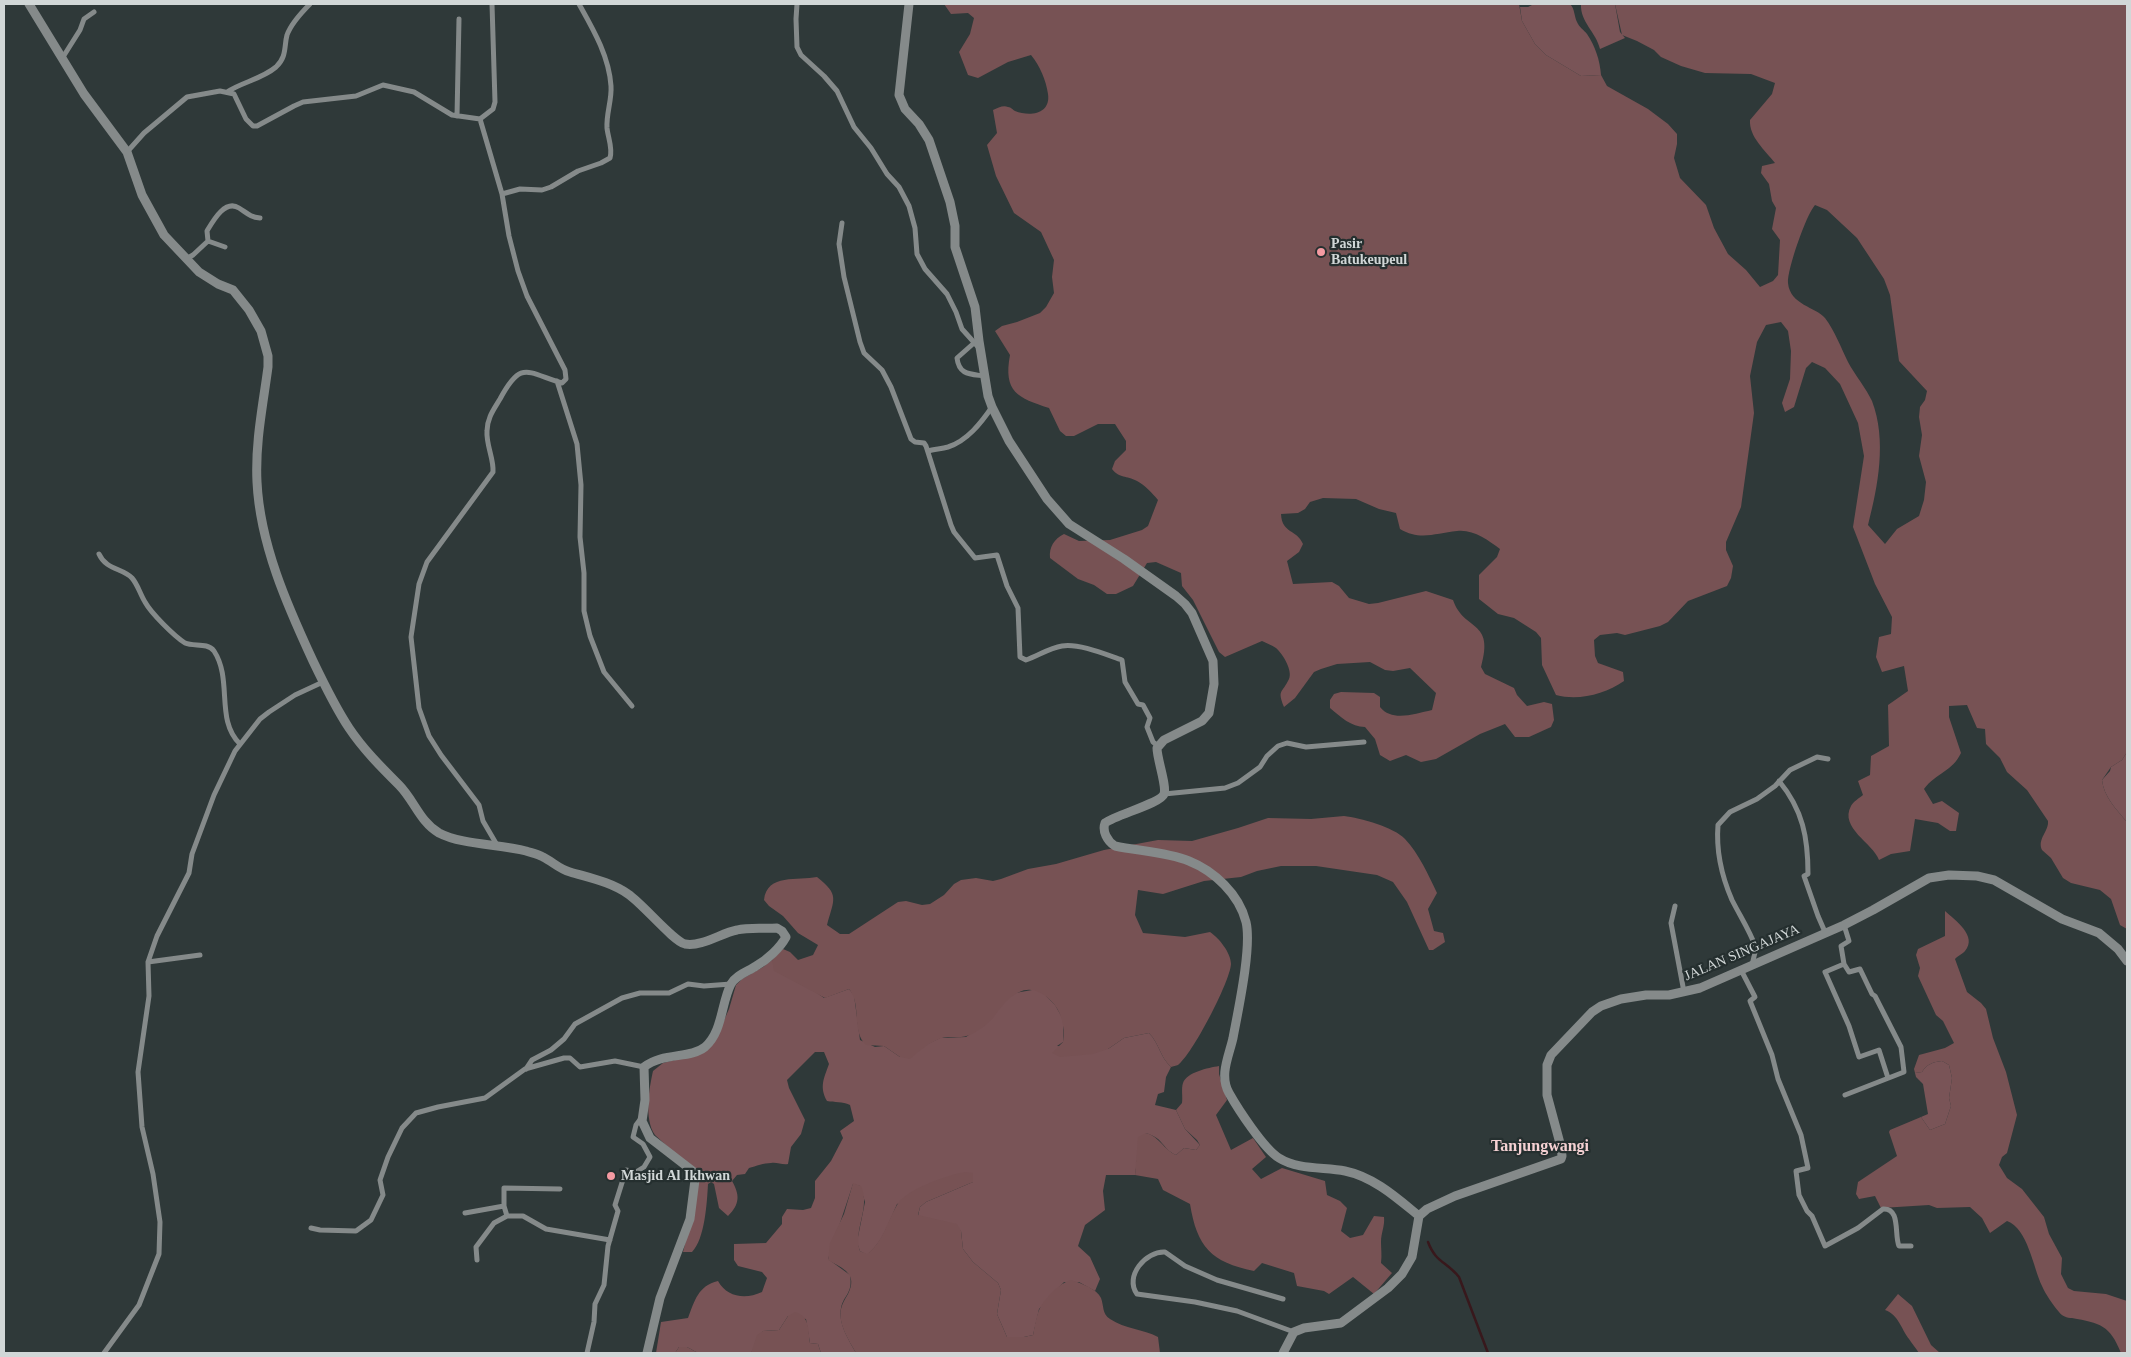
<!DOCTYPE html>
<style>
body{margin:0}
#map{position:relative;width:2131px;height:1357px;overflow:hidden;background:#2f3939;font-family:Georgia,serif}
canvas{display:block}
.frame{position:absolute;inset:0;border:5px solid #d1d7d7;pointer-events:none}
</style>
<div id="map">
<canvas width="2131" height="1357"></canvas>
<div class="frame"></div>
</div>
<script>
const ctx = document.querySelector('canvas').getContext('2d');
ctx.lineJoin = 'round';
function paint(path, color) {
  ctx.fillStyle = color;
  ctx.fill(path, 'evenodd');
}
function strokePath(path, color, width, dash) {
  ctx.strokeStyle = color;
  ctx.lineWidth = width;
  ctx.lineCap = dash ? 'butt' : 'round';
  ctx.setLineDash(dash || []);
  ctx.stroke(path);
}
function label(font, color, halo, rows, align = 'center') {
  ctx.font = font + ' Georgia,serif';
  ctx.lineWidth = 4.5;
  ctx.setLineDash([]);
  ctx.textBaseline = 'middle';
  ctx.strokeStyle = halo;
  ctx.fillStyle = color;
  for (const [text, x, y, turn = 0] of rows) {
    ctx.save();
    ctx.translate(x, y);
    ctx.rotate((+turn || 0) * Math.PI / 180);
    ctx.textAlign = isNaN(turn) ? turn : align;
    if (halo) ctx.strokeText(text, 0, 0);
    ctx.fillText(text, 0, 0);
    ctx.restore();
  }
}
const green = new Path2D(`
 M1534,4H1570C1575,9 1574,16 1577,22C1579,27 1584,30 1587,34C1595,46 1600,60 1601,75L1581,76L1546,55L1535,44L1522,21L1520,7H1528Z
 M1581,4H1615L1620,32L1625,38L1600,49C1596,32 1580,22 1581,4Z
 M2127,752V822C2116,809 2104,797 2102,780L2110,771L2111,767L2122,760Z
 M772,960L824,998L849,989L854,995L860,1040L875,1047L884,1046L900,1057L940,1038L966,1037L992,1018L996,1010L1009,997L1015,993L1032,990H1040L1055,1005L1063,1019V1042L1057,1046L1108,1049L1124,1038L1149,1033C1159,1043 1160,1057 1171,1067L1166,1077L1164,1092L1158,1094L1155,1105L1176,1110L1185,1129L1200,1145L1196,1150L1184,1148L1176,1155C1161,1148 1165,1139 1146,1133L1137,1160L1135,1175H1106L1103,1191L1105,1210L1085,1225L1078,1246L1090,1257L1100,1279L1095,1291L1079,1282H1064L1039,1309L1033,1335L1024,1337H1007L997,1314L1001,1290L998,1283L973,1262L963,1249L961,1231L918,1216L920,1207L926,1202L973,1182L897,1204C889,1222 883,1242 867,1255L860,1251L857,1242L865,1202L860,1186L853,1184L828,1259L850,1275C853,1294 844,1294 841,1308C838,1324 849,1340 856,1353H821L818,1344L810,1343L806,1319L788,1316L779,1330L763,1331L751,1353H698L687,1347H679L675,1353H656L661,1322L688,1318C695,1300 698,1286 718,1281C727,1297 745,1300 762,1292L767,1278L762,1272L738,1266L734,1260V1244L766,1243L782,1224V1217L787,1209L803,1210L811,1208L815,1198V1181L831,1161L843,1138L840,1131L854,1121L850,1105C842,1101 835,1103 827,1101C819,1087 824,1078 829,1064L824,1052H815L787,1080L789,1088L805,1120L801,1134L791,1147L788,1164C782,1165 777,1162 771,1163C764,1163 756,1166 749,1168L745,1174L737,1175L732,1181C740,1195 740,1204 728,1216L719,1208L714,1184L711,1182L708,1184C707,1202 705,1239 692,1252H683L696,1201L697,1174L655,1135C644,1119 649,1089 653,1071L663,1063L695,1055L722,1025L729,1009L736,985L742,979L763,967Z
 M1942,1061L1949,1065L1952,1078L1949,1098L1951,1106L1945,1124L1930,1130L1921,1117L1928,1114L1923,1084L1916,1077L1915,1073L1922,1072C1927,1064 1933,1062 1942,1061Z`);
const forest = new Path2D(`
 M944,4H1519L1522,21L1535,44L1546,55L1581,76L1601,75L1607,86L1648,109L1668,124L1677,134V144L1674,158L1680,178L1706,205L1714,228L1728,254L1746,270L1760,287L1773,281L1778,275L1780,240L1772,229L1776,208L1772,201L1769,184L1761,173L1762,166L1775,163C1765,150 1749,137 1750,120L1772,94L1775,83L1751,74L1705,73L1681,66L1661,57L1654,50L1637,41L1622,35L1615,4H2127V752L2122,760L2111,767L2102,780C2104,797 2116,809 2127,822V929L2120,925L2111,899L2100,890L2071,883L2063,878L2051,858L2042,850C2037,839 2049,831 2048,821L2027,790L2007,772L2000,758L1986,744L1985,729L1977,728L1967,705L1949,706V717L1961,753C1952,772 1937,772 1924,789L1933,804L1942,801L1959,813L1956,831H1950L1938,823L1915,819L1910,851L1891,854L1879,860C1873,843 1839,828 1851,806C1853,802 1859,798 1863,795L1858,781L1870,775L1871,756L1889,746L1888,705L1908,691L1904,666L1882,672L1876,657L1879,637L1891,634L1892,617L1875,584L1853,527L1864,456L1858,423L1840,384L1825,368L1812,362L1806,368L1794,407L1785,412L1782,403L1790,379L1791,351L1788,331L1781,322L1766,325L1757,342L1750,376L1754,413L1741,507L1726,542V550L1733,566L1731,578L1727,586L1688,601L1668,622L1660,626L1625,635L1617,633L1600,635L1594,640L1595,656L1598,663L1623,672L1624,681C1605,694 1579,701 1556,695L1542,665L1541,638L1536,632L1514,618L1498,614L1479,599V575L1497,557L1500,549C1488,540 1473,529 1457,531C1436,533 1420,541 1400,529L1396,513L1379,509L1356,499L1323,498L1310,502L1305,509L1298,513L1281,514C1282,534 1297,529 1303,544L1299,552L1287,561L1293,584L1332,582L1339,586L1349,598L1369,604L1378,603L1426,591L1453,600C1464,632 1495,619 1481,667L1485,674L1514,688L1517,695L1527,706L1544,702L1552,704L1554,720L1551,727L1529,737H1515L1505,724L1480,734L1436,759L1421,762L1406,755L1390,761L1380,755L1375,739L1365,727C1351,727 1341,717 1330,708V700L1334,694L1341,692L1374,693L1380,697V707C1392,722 1414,714 1432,710L1436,693L1410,668L1393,671L1385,670L1370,662L1337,664L1321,669L1314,672L1295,698L1284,707C1277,689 1282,694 1289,679C1293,671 1283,654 1276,648C1272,645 1266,643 1262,641L1225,657L1219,652L1193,600L1182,586L1181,573L1156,562L1147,563L1133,586L1116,594H1107L1094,585L1078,579L1050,558C1049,547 1054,539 1064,534L1079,541L1110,540L1142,530L1148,526L1158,500C1152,493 1145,485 1137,481C1126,475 1120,479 1112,469L1115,461L1126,450V441L1115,424H1098L1074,436H1066L1060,431L1049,408C1018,398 1003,392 1010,355L995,331L1002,326L1017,322L1040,313L1046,307L1054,293L1052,277L1054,260L1041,232L1014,213L996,176L987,145L997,133L993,110C998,108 1003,105 1008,107C1011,107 1013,110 1015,111C1030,117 1051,114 1048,94C1046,80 1040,66 1031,55L1008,62L978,78L968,75L959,52L970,34L974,18L968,13L951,14ZM1815,205L1827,210L1857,238L1884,279L1890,295L1899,361L1927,391L1925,400L1920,407L1919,417L1922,435L1919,456L1926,482L1924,500L1919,516L1897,529L1885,544L1868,525C1878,487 1887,440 1872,401C1866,388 1855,375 1848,362C1841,348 1835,331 1825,318C1816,307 1790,305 1788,283C1787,270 1806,215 1815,205Z
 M1344,816C1360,818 1394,827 1405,839C1419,854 1428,874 1437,893L1428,909L1434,931L1443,933L1445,942L1433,950H1429L1407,902L1393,882L1377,875L1316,866H1281L1257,871L1241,877L1204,881L1163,894L1138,890L1135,915L1143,933L1185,937L1210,932C1219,938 1231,953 1231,964C1230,982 1192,1055 1178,1065C1176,1066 1173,1066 1171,1067C1160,1057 1159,1043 1149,1033L1124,1038L1108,1049L1093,1054L1060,1057L1052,1053L1063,1042C1065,1026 1062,1011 1050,1000C1026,977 1008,997 993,1018C988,1024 978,1031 972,1034C960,1040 952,1035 942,1038C931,1041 919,1051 910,1059L900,1057L884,1046L866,1045C851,1031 862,1004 849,989L825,998L774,971L772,960L783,949L790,952L798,960L813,955L818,945L798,933L783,916L769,906L764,900C767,873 798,881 817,877C840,895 834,899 827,925L840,934H849L898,902L906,901L922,905L930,904L944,895L954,884L961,880L976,878L993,881L1001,879L1028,869L1056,864L1104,850L1158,840L1192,841L1238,828L1268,818L1311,819Z
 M1945,911C1955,920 1978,936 1965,951C1963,954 1957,956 1955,959L1967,992L1981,1003L1986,1009L1993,1038L2006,1072L2017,1115L2007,1153L2002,1157L1999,1165L2007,1178L2022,1189L2044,1217L2049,1234L2062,1258L2061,1274L2068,1288L2074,1291L2106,1294L2127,1301V1353H2121C2110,1325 2100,1323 2072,1318C2067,1318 2062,1316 2059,1312C2053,1305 2046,1295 2042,1286C2033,1267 2028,1229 2007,1221L1990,1233L1982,1218L1970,1207L1937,1208L1929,1205L1881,1208L1875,1196L1859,1199L1856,1194L1858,1182L1897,1156L1889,1132L1890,1130L1921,1117L1930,1130L1945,1124L1951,1106L1949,1098L1952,1078L1949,1065L1942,1061C1933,1062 1927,1064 1922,1072L1915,1073L1914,1069L1919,1055L1945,1048L1954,1043L1943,1021L1936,1015L1918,976L1920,968L1916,955L1918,949L1945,936Z
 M1219,1066V1074L1227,1100L1216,1115L1231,1150L1253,1138L1266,1157L1252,1169L1261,1179L1282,1168L1325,1181L1327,1195L1340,1201L1347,1208L1341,1231L1350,1238L1363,1235L1374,1216L1384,1217C1385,1226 1381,1233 1381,1242C1381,1249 1382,1255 1381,1263L1392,1273L1374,1294L1353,1277L1329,1294L1324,1291L1297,1286L1294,1273L1262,1263L1254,1271C1211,1262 1197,1247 1190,1204L1163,1190L1158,1179L1135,1175L1138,1137L1146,1133C1160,1137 1163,1149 1176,1155L1184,1148L1196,1150L1200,1145L1197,1140L1185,1129L1176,1110L1182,1103C1183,1097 1181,1089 1183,1083C1187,1072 1208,1068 1219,1066Z
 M965,1172L973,1173V1182L926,1202L920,1207L918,1215L957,1224L961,1231L963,1249L973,1262L998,1283L1001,1290L997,1314L1007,1337H1024L1033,1335C1035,1326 1036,1316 1040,1308C1046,1297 1060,1283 1071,1280C1081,1283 1097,1289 1101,1298C1104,1306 1102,1314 1110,1319C1125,1329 1143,1329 1158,1337L1160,1353H856C849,1340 838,1325 841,1309C842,1304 845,1299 848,1294C858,1274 844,1269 828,1260L830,1243L844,1214L853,1183L861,1186C871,1208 853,1229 860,1251L867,1254C883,1242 887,1222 897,1205C906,1189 948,1175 965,1172Z
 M1898,1294L1912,1306L1931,1345L1940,1353H1919C1916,1348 1912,1344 1909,1339C1901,1329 1899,1315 1885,1310Z
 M795,1312C810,1316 808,1330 810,1343L818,1344L821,1353H751L757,1335L763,1331L779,1330L788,1316Z
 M679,1347H687L698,1353H675Z`);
const stream = new Path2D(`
 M1428,1242C1436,1263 1446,1261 1459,1277L1488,1353`);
const minor = new Path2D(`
 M797,4L796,19L797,47L801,55L824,76L837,91L854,127L871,148L887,174L899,187L909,206L915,228L917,254L925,269L947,294L956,312L962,329L980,349
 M63,57L80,30L84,19L94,12
 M227,92C242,82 262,79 276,67C287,57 284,46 287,35C291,24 302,12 310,4
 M457,116L459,19
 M480,119L493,109L495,102L492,4
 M127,152L144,133L187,97L220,91L234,94L246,119L253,126H257L294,106L303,102L356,96L383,85L414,92L452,115L480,119L502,194L509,236L518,271L527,296L565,370L566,379L562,383C526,372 521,360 500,399C494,409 487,418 487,431C486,445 494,459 493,472L427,562L419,584L411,637L419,708L429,736L441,755L479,805L483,821L497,845
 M502,194L520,189L542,190L551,187L578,171L601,163L610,158C613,148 608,138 607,128C606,114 612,100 611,86C609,56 593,29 579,4
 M842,223L839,244L844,277L860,342L864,353L882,370L891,387L911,439L915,442L924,443L926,446L951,525L954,532L975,558L997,555L1007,586L1018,608L1020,657L1026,660C1038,656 1049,648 1062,646C1079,643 1107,655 1122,660L1125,682L1138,704L1143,705L1150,718L1147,727L1153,742L1158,746
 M208,241L207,231C213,221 225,199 239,208C247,213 250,217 260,218
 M186,259L193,255L208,241L225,247
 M974,343L957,358C959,375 970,374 984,376
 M557,381L577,444L581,485L580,537L584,573V611L590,636L604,672L632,706
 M928,451C934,449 941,449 948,447C967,441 981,423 992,407
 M99,554C106,570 123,568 132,578C138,585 140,594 145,602C151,613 174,636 185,643C194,647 207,642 214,651C233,680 215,720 240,744
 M1779,781C1803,810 1808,838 1808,874L1804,876L1818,916L1825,932
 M1164,794L1225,788L1238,783L1260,767L1267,756L1278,746L1287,743L1306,747L1364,742
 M1675,906L1671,923L1684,992
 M1844,925L1849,941L1841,946L1844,964L1849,972L1860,969L1872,994L1875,996L1901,1047L1904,1072L1845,1095
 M200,955L148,962L157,936L189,873L192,854L214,795L235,751L260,719L269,712L295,695L323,682
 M1844,964L1825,972L1849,1026L1859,1057L1879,1050L1888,1078
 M1752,965L1756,948C1750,931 1740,916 1732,900C1722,877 1716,850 1718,825L1730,812L1757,799L1775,786L1790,770L1817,757L1828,759
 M1741,970L1755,997L1750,1001L1772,1055L1778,1079L1801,1135L1808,1168L1796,1171L1799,1195L1807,1211L1812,1216L1825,1246L1858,1228L1883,1209C1901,1208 1894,1235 1899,1246H1911
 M526,1069L532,1060L551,1050L564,1039L575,1024L622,998L640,993H669L688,984L704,986L731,984
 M504,1206V1188L560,1189
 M465,1213L504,1206L507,1216
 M311,1228L320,1230L356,1231L371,1220L383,1195L380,1180L388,1157L402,1128L416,1113L438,1107L485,1098L525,1069L564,1058H570L580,1067L615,1061L644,1067
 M477,1260L476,1247L494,1223L507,1216H523L546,1229L610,1240
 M1283,1299L1217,1280L1185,1266L1165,1252C1146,1251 1124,1276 1137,1294L1195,1302L1237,1311L1294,1332
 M104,1353L139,1305L159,1254L160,1222L153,1174L142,1127L138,1072L149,996L148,962
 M587,1353L594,1322L595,1304L604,1285L608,1246L618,1211L615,1205L626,1170L636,1172L644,1167L650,1157L643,1144L633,1137L636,1125L642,1117`);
const tertiary = new Path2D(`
 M29,4L84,94L127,152L142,195L164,235L199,272L218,284L233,290L249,310L261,331L268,356V367C263,405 255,443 257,482C260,544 287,605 313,661C324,684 335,707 349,728C363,749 381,767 399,785C414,800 420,822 439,833C462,845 500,844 526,851C532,853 538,854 543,857C553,862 559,869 570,872C590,878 611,882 628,894C643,904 673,941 685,944C702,947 721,933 737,930C749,927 764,929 777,928L782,931L786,937C780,948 767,960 756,966C749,971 736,975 731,984C721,1003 723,1031 705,1047C690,1059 663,1052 644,1067L645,1100L642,1121L650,1138L694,1172L695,1180L690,1219L660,1298L647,1353
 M909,4L899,95L905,109L919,124L929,140L950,202L955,226V247L975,307L979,341L988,396L992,407L1009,441L1047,499L1069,524L1124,559L1176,596L1185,604L1192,613L1213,661L1214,684L1209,713L1202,721L1164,740L1157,748C1157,759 1167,786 1164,794C1161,803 1116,815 1105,823C1102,831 1107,841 1115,846C1138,851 1167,852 1189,861C1214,871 1239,894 1246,922C1252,947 1238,1011 1233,1038C1229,1056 1219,1075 1229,1093C1238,1109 1264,1149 1279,1158C1298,1170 1324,1167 1345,1171C1374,1177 1397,1198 1419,1216
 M1283,1353L1294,1332L1304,1328L1341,1323L1388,1288L1402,1274L1412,1257L1419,1216L1427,1209L1455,1196L1561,1159L1562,1156L1561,1147L1547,1095V1065L1551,1055L1592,1012L1601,1006L1621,999L1646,995H1669L1700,988L1844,925L1873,910L1929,878L1949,875L1977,876L1994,880L2062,919L2099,933L2118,949L2127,961`);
const markers = [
 [1321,252,5,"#f49aa2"],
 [611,1176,5,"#f49aa2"]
];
const poiNames = [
 ["Pasir",1331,244],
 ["Batukeupeul",1331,260],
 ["Masjid Al Ikhwan",621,1176]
];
const streetNames = [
 ["JALAN SINGAJAYA",1742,953,-23]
];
const quarterNames = [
 ["Tanjungwangi",1540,1147]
];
paint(green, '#795457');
paint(forest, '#775254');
strokePath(stream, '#38181c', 2.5);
strokePath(minor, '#858a8a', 5);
strokePath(tertiary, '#858a8a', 9);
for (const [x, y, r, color] of markers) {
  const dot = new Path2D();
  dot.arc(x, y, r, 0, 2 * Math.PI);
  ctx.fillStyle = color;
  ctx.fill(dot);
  strokePath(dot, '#252f2f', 2);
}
label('bold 14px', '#d1d7d7', '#252f2f', poiNames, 'left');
label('14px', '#d1d7d7', '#252f2f', streetNames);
label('bold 16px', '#f5d1d3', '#252f2f', quarterNames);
</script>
